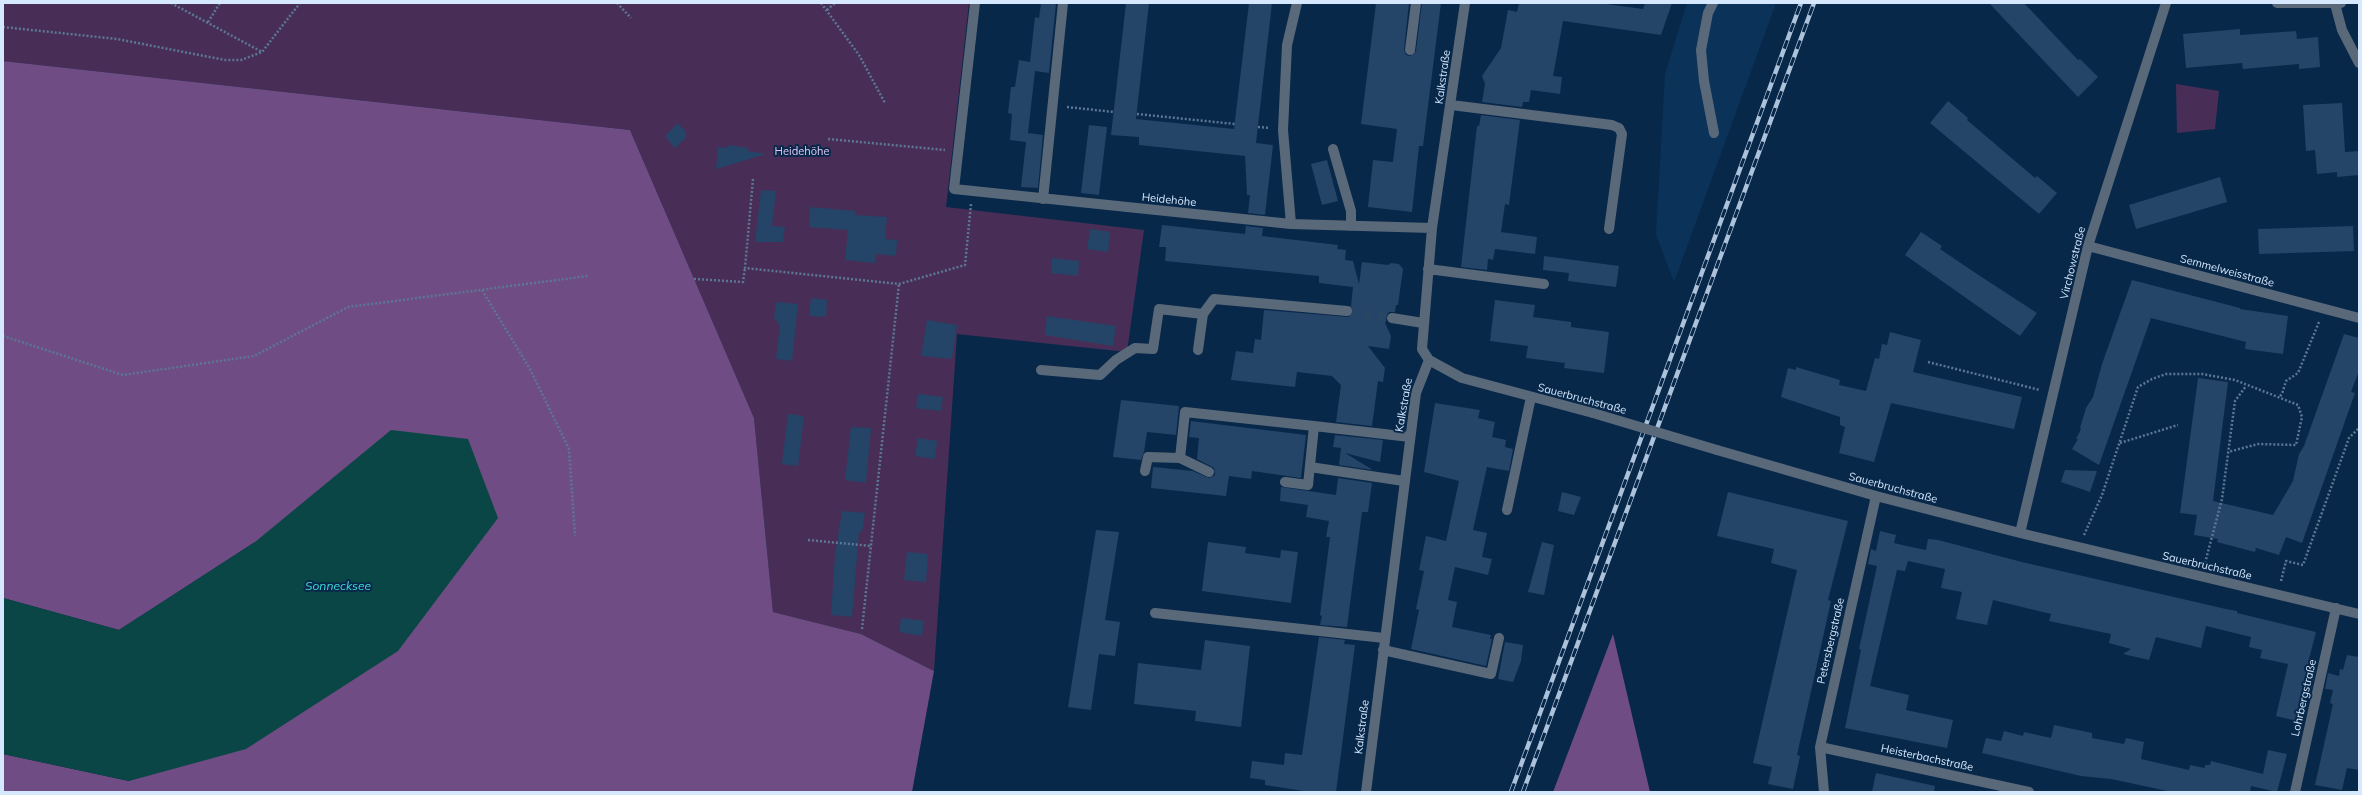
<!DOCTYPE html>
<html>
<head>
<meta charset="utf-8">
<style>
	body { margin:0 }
	#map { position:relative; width:2362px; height:795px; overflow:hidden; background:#08284a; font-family:Mulish,sans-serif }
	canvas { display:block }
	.frame { position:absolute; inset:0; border:4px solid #d6e8fe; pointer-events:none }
</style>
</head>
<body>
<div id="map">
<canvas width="2362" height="795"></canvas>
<div class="frame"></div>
</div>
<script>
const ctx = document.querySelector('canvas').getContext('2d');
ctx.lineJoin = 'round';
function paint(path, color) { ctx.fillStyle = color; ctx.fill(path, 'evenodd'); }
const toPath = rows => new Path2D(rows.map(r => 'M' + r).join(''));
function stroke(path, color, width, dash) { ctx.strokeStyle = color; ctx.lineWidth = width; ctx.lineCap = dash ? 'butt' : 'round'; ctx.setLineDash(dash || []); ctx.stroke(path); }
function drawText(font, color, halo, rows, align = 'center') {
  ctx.font = font + ' Mulish,sans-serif'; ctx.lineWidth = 4; ctx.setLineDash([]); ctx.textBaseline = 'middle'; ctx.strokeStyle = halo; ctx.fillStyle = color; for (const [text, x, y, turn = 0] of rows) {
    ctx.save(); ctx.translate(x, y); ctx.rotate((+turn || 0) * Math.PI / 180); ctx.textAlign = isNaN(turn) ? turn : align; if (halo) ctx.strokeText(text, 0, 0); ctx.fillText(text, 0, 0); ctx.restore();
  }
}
const built = toPath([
	[1687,3,1776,3,1674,282,1656,235,1665,74]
]);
const green = toPath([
	[3,3,969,3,946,207,1144,230,1127,352,957,334,934,671,861,634,773,612,754,418,630,130,3,61],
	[2176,84,2219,91,2215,129,2177,133]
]);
const forest = toPath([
	[3,61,630,130,754,418,773,612,861,634,934,671,912,792,3,792,3,754,129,781,255,542,119,630,3,598],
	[1613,634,1650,792,1553,792]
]);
const water = toPath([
	[391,430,468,439,498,518,398,651,246,749,129,781,3,754,3,598,119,630,255,542]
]);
const building = toPath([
	[1041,3,1056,3,1049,73,1035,71,1028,133,1043,135,1038,188,1021,187,1026,142,1010,140,1012,114,1008,113,1011,87,1015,87,1019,60,1030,62,1035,17,1039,18],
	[1126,3,1149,3,1136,119,1234,129,1249,3,1272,3,1256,143,1273,145,1265,215,1248,213,1250,195,1247,195,1245,156,1139,145,1139,137,1111,135],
	[1376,3,1409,3,1404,50,1406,55,1410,56,1416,51,1422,3,1441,3,1423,146,1419,146,1412,212,1368,207,1373,160,1393,162,1397,129,1361,124],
	[1519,3,1599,3,1643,9,1645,3,1672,3,1661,35,1563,21,1553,76,1562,77,1560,94,1531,90,1529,102,1523,102,1522,107,1482,102,1485,84,1482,76,1501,48,1508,10,1517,12],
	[1989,3,2024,3,2078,60,2080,59,2098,77,2078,97],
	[2240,29,2240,35,2296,31,2297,39,2318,37,2320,67,2299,69,2299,64,2243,69,2242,63,2186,68,2183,34],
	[1948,101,1968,118,1967,120,2035,178,2037,176,2057,193,2039,214,1930,123],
	[2342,103,2345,152,2359,151,2359,175,2337,177,2337,172,2317,174,2315,150,2306,151,2303,105],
	[1481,115,1520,120,1509,205,1505,204,1501,232,1537,237,1535,254,1495,249,1493,260,1488,259,1487,270,1461,267,1477,126,1479,126],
	[678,123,686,132,686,138,675,148,665,136],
	[1089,125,1107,127,1099,195,1081,193],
	[728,145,749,148,747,151,766,154,716,169,718,147,728,148],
	[1327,160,1338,201,1322,205,1311,164],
	[2220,177,2227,202,2136,229,2129,205],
	[761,190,776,191,772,226,785,227,783,242,755,242],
	[810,207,855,211,855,215,887,217,885,239,897,240,896,256,876,254,875,263,845,260,848,230,809,227],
	[1162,225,1245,234,1246,226,1263,228,1262,236,1338,245,1337,249,1346,250,1345,260,1353,261,1359,284,1362,262,1388,265,1391,263,1399,264,1403,269,1398,305,1396,305,1395,312,1389,312,1386,317,1385,323,1391,336,1389,349,1368,346,1385,368,1383,382,1378,381,1372,426,1336,422,1341,385,1332,376,1297,372,1295,387,1231,380,1236,351,1253,353,1255,339,1261,340,1264,310,1349,317,1353,312,1351,306,1353,287,1319,283,1319,276,1165,261,1166,247,1159,247],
	[2353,226,2354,251,2259,254,2258,229],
	[1090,229,1110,232,1108,252,1087,249],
	[1921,232,1942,246,1940,249,1977,274,2037,313,2020,336,1905,255],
	[1544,256,1619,266,1616,287,1568,281,1569,273,1543,270],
	[1052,258,1079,261,1078,276,1051,273],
	[2132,280,2240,308,2240,309,2288,316,2283,354,2245,349,2246,342,2151,318,2099,465,2072,449,2078,439,2076,439,2081,429,2080,428,2086,408,2093,397,2102,364],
	[811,298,827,300,826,317,809,316],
	[1495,300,1535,305,1533,317,1571,322,1571,327,1609,332,1604,373,1564,368,1565,363,1526,358,1528,346,1490,341],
	[776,302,798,304,792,361,776,359,780,324,777,323,777,320,774,319],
	[1047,316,1116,326,1113,346,1045,335],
	[927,320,957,325,952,359,921,356],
	[1890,332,1921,340,1913,372,2022,397,2014,429,1891,403,1874,462,1839,453,1845,427,1840,425,1840,417,1781,397,1788,368,1796,370,1796,367,1840,380,1839,385,1866,391,1875,358,1879,359,1882,344,1887,345],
	[2344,334,2359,338,2359,371,2351,392,2355,393,2302,543,2286,537,2279,555,2256,548,2255,552,2217,542,2218,539,2194,535,2197,515,2180,513,2198,378,2228,382,2213,501,2273,515,2293,481,2299,454,2304,446],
	[918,394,943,397,941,411,916,408],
	[1121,400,1179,406,1176,435,1147,432,1144,452,1141,460,1113,457],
	[1435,403,1480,410,1478,418,1495,422,1492,437,1506,440,1505,447,1513,449,1509,471,1487,467,1473,530,1487,533,1482,557,1492,559,1488,575,1455,567,1448,600,1457,602,1452,627,1491,635,1490,639,1492,639,1486,666,1411,649,1419,610,1416,609,1424,571,1419,570,1426,536,1446,541,1459,481,1424,472],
	[788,414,804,416,798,466,782,464],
	[1191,421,1306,435,1301,478,1252,471,1251,479,1229,476,1226,496,1151,488,1153,467,1193,471,1209,478,1215,475,1214,468,1197,459,1199,438,1189,437],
	[851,427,871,428,866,483,845,480],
	[1335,435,1383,440,1380,462,1345,453,1373,470,1339,465,1341,448,1333,447],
	[918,438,937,441,935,459,915,456],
	[2065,470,2097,471,2090,492,2061,482],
	[1338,478,1372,483,1368,512,1362,512,1347,627,1320,625,1322,616,1320,615,1330,537,1326,537,1329,521,1306,517,1308,505,1280,501,1281,487,1336,495],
	[1562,492,1581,497,1574,515,1558,511],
	[1728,492,1848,521,1828,600,1831,601,1797,755,1800,756,1793,789,1768,784,1772,767,1753,763,1797,570,1771,563,1774,549,1717,536],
	[842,511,865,513,862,532,859,532,852,617,831,615,835,555],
	[1096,530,1119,532,1105,620,1120,622,1115,656,1099,654,1091,710,1068,707],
	[1880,531,1896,535,1894,543,1911,547,1926,550,1928,539,1938,540,2022,562,2226,609,2237,611,2237,613,2316,632,2308,663,2311,663,2309,668,2316,670,2311,689,2305,689,2297,721,2276,716,2288,664,2260,658,2262,650,2249,647,2251,637,2206,626,2201,648,2156,637,2149,660,2123,654,2131,649,2109,643,2111,634,2049,621,2051,614,1993,600,1987,625,1956,619,1962,592,1941,588,1945,569,1908,561,1905,571,1897,570,1870,686,1909,695,1906,710,1953,720,1947,748,1845,728,1861,650,1859,649,1877,566,1868,564,1871,549,1876,551],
	[1208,542,1246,547,1245,553,1280,558,1281,550,1298,552,1291,603,1202,591],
	[1542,542,1554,545,1544,595,1528,592],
	[907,552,928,554,926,582,904,580],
	[901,618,924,621,922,636,899,632],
	[1319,637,1345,640,1344,644,1355,645,1336,792,1310,792,1265,785,1265,780,1250,778,1252,761,1284,765,1285,753,1302,755],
	[1205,640,1250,646,1241,727,1195,721,1196,711,1134,704,1138,663,1201,670],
	[1505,642,1523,645,1521,661,1513,682,1498,679],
	[2347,655,2359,657,2359,770,2347,768,2342,790,2315,785,2333,704,2330,703,2333,690,2325,689,2328,673,2339,676,2340,669,2343,670],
	[2054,725,2092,733,2092,738,2124,744,2126,738,2144,742,2141,759,2189,770,2190,765,2205,768,2205,765,2210,765,2211,761,2263,774,2268,750,2287,754,2277,792,2251,786,2250,792,2172,792,2111,779,2081,776,1982,753,1986,738,2001,741,2004,731,2023,736,2024,732,2051,738],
	[1876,773,1935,786,1934,792,1872,792]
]);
const minorTunnel = toPath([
	[1347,311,1392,318]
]);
const path = toPath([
	[171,3,262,52,300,3],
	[617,3,631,18],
	[821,3,859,55,885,103],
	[827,10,835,3],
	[208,22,220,3],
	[3,27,117,39,225,60,241,60,262,52],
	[1067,107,1114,112],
	[1137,114,1235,124],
	[1258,127,1270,128],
	[828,139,945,150],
	[753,179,745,268,899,284,965,265,971,204],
	[694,279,743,282,745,268],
	[482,290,530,369,569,449,575,536],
	[3,336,123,375,254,356,348,307,588,276],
	[1928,362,2040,390],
	[2280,396,2282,394,2286,381,2298,373,2319,322],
	[2120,443,2178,425],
	[2084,535,2102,495,2138,387,2152,379,2166,374,2202,374,2235,380,2298,405,2302,417,2296,445,2258,444,2228,452],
	[808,540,871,546],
	[2205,563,2222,499,2235,401,2246,386],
	[2281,581,2286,561,2303,565,2349,438,2359,428],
	[862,629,899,284]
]);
const minor = toPath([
	[975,3,954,189,1291,224,1432,228],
	[1465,3,1432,228,1422,349,1429,360,1462,378,1593,413],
	[1713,3,1708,13,1701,50,1704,81,1714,133],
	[2277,3,2341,3],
	[2335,4,2342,30,2359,63],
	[1410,50,1416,3],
	[1451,105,1612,125,1619,128,1622,134,1609,229],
	[1333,149,1351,211,1351,226],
	[1043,199,1063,3],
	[1291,224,1283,130,1287,45,1297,3],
	[2088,246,2359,318],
	[1428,269,1544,284],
	[1203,314,1214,299,1347,311],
	[1392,318,1423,323],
	[1041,370,1100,375,1116,360,1135,348,1153,349,1159,309,1203,314,1198,350],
	[1717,450,1876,496,2020,533,2359,614],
	[1180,458,1209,472],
	[1310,467,1404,481],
	[1145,471,1148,457,1180,458,1185,412,1314,426],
	[1285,482,1308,485,1314,426,1410,437],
	[1507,510,1531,397],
	[2020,533,2088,246,2166,3],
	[1155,613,1384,638],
	[1383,650,1491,674,1499,638],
	[1820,747,2029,792],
	[1366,792,1416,393,1429,360],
	[1824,792,1820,747,1876,496],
	[2295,792,2336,608]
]);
const rail = toPath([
	[1511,792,1801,3],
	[1523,792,1814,3]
]);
const minorBridge = toPath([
	[1593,413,1717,450]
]);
const streetNames = [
	["Kalkstraße",1443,77,-82],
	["Heidehöhe",1169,200,6],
	["Virchowstraße",2073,263,-76],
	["Semmelweisstraße",2227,271,15],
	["Sauerbruchstraße",1582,399,15],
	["Kalkstraße",1404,405,-80],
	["Sauerbruchstraße",1893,488,15],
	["Sauerbruchstraße",2207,566,13],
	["Petersbergstraße",1831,641,-77],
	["Lohrbergstraße",2304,698,-77],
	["Kalkstraße",1362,727,-83],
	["Heisterbachstraße",1927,758,12]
];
const parkNames = [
	["Heidehöhe",802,152]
];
const waterNames = [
	["Sonnecksee",338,586]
];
paint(built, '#0b3258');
paint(green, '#482e56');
paint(forest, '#6f4c83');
paint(water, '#0a4645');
paint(building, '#244468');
stroke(minorTunnel, '#274565', 10, [10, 5]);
stroke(path, '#5c7794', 2.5, [2, 2]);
stroke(minor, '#5a697a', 10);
stroke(rail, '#acc1da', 4.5);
stroke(rail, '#08284a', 3, [9]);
stroke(minorBridge, '#5a697a', 10);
drawText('11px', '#d6e8fe', '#08284a', streetNames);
drawText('11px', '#e4c5f6', '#08284a', parkNames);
drawText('italic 12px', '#41dbd8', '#08284a', waterNames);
</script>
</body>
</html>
